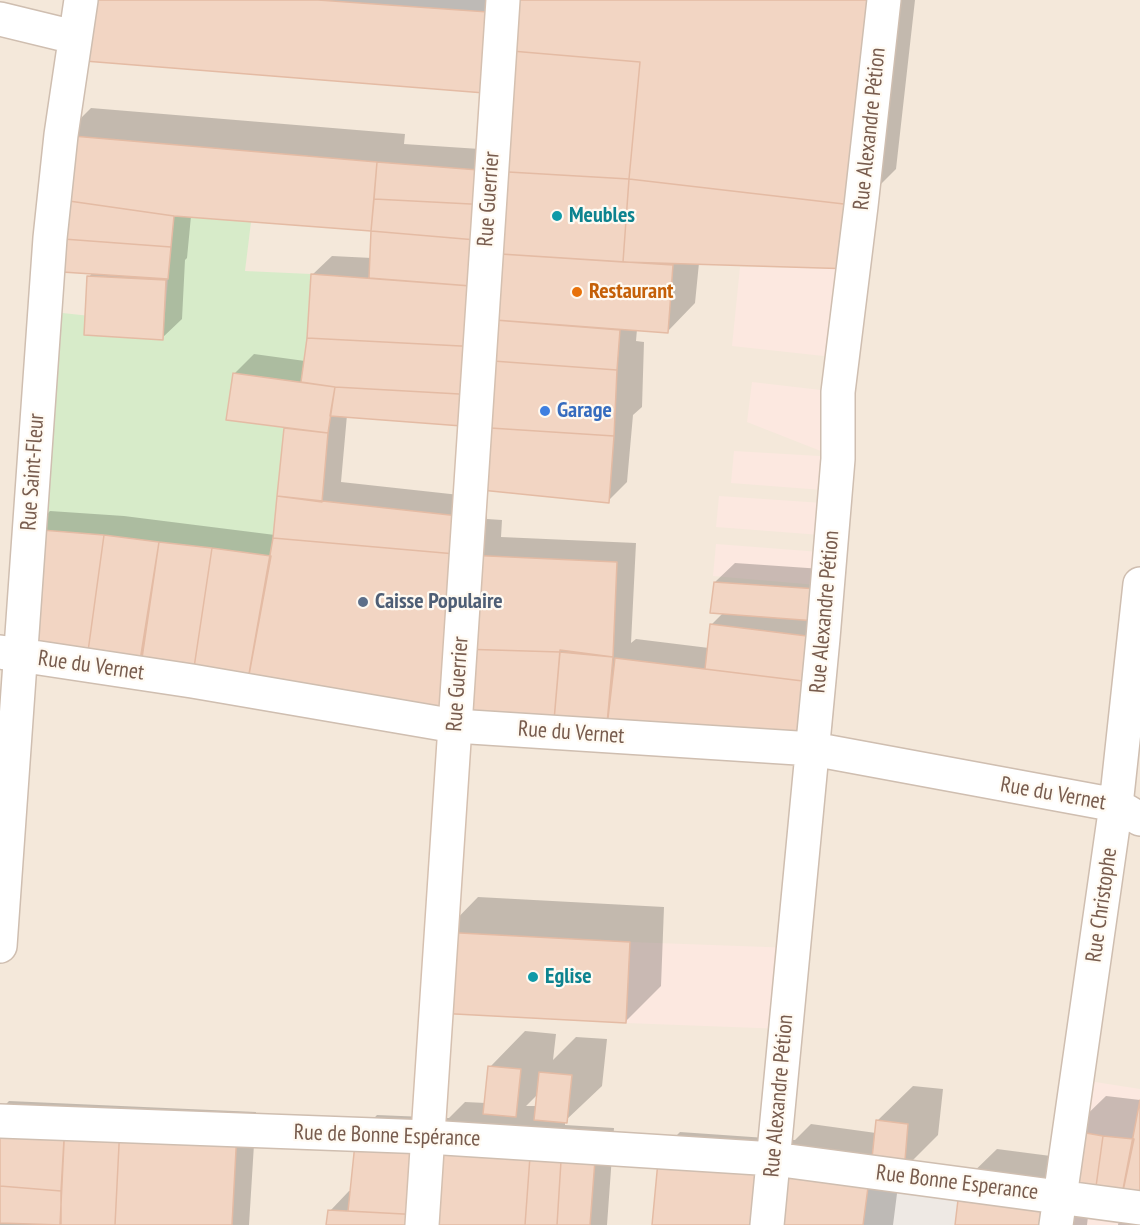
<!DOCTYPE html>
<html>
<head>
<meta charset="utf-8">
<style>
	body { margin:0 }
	canvas { display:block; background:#fcf6ec }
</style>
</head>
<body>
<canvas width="1140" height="1225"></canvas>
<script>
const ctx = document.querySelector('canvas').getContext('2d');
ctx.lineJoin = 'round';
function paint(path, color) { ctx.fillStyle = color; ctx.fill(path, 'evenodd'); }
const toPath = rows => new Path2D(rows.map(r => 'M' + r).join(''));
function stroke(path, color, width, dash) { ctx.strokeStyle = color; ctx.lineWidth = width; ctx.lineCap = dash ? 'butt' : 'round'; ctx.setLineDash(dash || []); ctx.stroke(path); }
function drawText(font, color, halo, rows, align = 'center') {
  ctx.font = font + ' "PT Sans Narrow",sans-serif'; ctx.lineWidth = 4.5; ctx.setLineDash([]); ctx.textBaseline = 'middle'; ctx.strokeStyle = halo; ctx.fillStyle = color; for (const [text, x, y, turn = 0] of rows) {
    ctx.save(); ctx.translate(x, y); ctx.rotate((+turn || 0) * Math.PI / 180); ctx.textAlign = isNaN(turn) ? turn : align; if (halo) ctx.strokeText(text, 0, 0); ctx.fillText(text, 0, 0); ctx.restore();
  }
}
const residential = toPath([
	[0,0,1140,0,1140,1225,0,1225]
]);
const commercial = toPath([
	[740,267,854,269,842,358,732,346],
	[752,382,838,392,836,491,731,483,734,451,836,457,747,422],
	[719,496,823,503,821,535,716,527],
	[716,544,820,552,817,585,713,576],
	[630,942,794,948,785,1029,626,1023],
	[1076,1079,1140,1089,1140,1225,1056,1225]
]);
const industrial = toPath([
	[318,0,503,0,502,13],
	[870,1172,960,1183,955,1225,863,1225]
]);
const green = toPath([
	[174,216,251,222,245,271,311,274,307,338,301,382,233,373,227,419,284,428,271,556,104,535,29,529,44,311,164,324]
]);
const shadow = toPath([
	[82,0,915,0,896,169,880,185,873,248,853,267,699,263,695,303,667,332,637,329,636,341,644,342,642,407,633,415,627,482,608,501,476,426,347,415,341,482,487,498,487,519,502,520,501,537,636,543,631,643,636,639,709,648,711,625,723,613,715,582,735,563,837,570,819,616,842,619,832,728,813,748,142,671,31,530,50,511,124,516,275,535,286,426,235,373,254,354,305,361,312,275,332,256,372,258,374,226,371,229,191,216,187,258,185,260,182,319,162,338,89,277,93,272,63,136,91,108,405,134,404,144,495,150,498,93],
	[478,897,664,907,661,986,626,1021,443,933],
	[525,1031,556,1034,553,1060,576,1037,607,1039,602,1086,565,1121,565,1125,614,1128,607,1225,328,1225,330,1211,349,1191,352,1191,358,1135,377,1115,449,1118,465,1102,486,1103,490,1067],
	[539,1093,537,1106,526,1106],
	[913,1086,943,1089,938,1135,903,1170,900,1170,893,1225,653,1225,660,1152,680,1132,795,1140,811,1124,876,1133,877,1121],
	[1106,1096,1140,1100,1140,1225,1118,1225,1122,1204,1090,1199,1087,1225,956,1225,961,1184,997,1149,1066,1158,1070,1131],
	[9,1101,256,1112,249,1225,0,1225,0,1110]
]);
const building = toPath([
	[81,0,318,0,502,13,497,94,72,60,81,0],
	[503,0,884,0,861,206,629,179,640,62,500,50,503,0],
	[500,50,640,62,629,179,491,171,500,50],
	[61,135,377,162,371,231,174,216,55,199,61,135],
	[377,162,491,171,490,205,374,199,377,162],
	[491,171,629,179,623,262,485,253,491,171],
	[629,179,861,206,854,269,623,262,629,179],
	[55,199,174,216,171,247,50,238,55,199],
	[374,199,490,205,488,241,371,231,374,199],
	[371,231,488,241,484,287,369,278,371,231],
	[50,238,171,247,168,279,47,271,50,238],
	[485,253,673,265,668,333,482,319,485,253],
	[311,274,484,287,480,347,307,338,311,274],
	[87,276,166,280,163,340,84,335,87,276],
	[482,319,620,330,617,370,479,360,482,319],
	[307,338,480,347,477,395,335,387,301,382,307,338],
	[479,360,617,370,614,436,475,427,479,360],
	[233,373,335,387,328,433,226,420,233,373],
	[335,387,477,395,475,427,330,416,335,387],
	[475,427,614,436,609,503,471,489,475,427],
	[284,428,328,433,322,502,277,496,284,428],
	[277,496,468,517,467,555,273,538,277,496],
	[29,529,104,535,86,666,21,656,29,529],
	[104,535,159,542,138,673,86,666,104,535],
	[273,538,467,555,455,726,246,691,273,538],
	[159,542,212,548,192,681,140,672,159,542],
	[212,548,271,556,246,691,192,681,212,548],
	[467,555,617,562,613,657,560,652,460,649,467,555],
	[714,582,818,589,816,621,710,613,714,582],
	[710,624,823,638,819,683,705,669,710,624],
	[460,649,560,652,553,732,455,726,460,649],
	[560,650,613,657,606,735,553,732,560,650],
	[615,658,819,683,813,749,606,735,615,658],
	[441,932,630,942,626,1023,436,1013,441,932],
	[488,1066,521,1069,516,1117,483,1114,488,1066],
	[539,1072,572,1075,567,1123,534,1120,539,1072],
	[1140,1100,1140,1208,1120,1205,1140,1100],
	[876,1120,908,1124,904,1172,871,1168,876,1120],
	[0,1121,65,1122,61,1191,0,1186,0,1121],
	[65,1122,120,1125,115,1225,60,1225,65,1122],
	[120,1125,237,1131,232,1225,115,1225,120,1125],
	[1069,1130,1103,1136,1094,1201,1059,1196,1069,1130],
	[356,1134,428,1137,422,1215,348,1211,356,1134],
	[1103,1136,1134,1139,1120,1205,1094,1201,1103,1136],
	[428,1137,531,1143,525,1225,422,1225,428,1137],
	[531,1143,562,1145,557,1225,525,1225,531,1143],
	[562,1145,596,1147,590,1225,557,1225,562,1145],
	[659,1151,774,1159,767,1225,652,1225,659,1151],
	[774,1159,870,1172,863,1225,767,1225,774,1159],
	[960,1183,1059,1196,1056,1225,955,1225,960,1183],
	[0,1186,61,1191,61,1225,0,1223,0,1186],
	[328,1210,422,1215,422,1225,326,1225,328,1210]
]);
const street = toPath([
	[0,19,74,37],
	[0,652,192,681,455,726,813,749,1116,805,1140,819],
	[0,946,50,238,61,135,81,0],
	[0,1121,428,1137,774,1159,1140,1208],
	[767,1225,823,638,838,459,838,392,861,206,884,0],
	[1056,1225,1116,805,1140,584]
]);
const secondary = toPath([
	[422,1225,503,0]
]);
const markers = [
	[557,216,6,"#0f9aa8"],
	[577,292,6,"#e8710a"],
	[545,411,6,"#3f7fe0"],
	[363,602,6,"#5c6f8a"],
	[533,977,6,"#0f9aa8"]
];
const streetNames = [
	["Rue Alexandre Pétion",870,129,-84],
	["Rue Guerrier",489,199,-86],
	["Rue Saint-Fleur",33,472,-86],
	["Rue Alexandre Pétion",825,612,-85],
	["Rue du Vernet",91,666,8],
	["Rue Guerrier",458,684,-86],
	["Rue du Vernet",571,733,4],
	["Rue du Vernet",1053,794,10],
	["Rue Christophe",1102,905,-82],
	["Rue Alexandre Pétion",779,1096,-85],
	["Rue de Bonne Espérance",387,1136,2],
	["Rue Bonne Esperance",957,1183,7]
];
const cultureNames = [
	["Meubles",569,216],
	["Eglise",545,977]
];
const foodNames = [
	["Restaurant",589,292]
];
const shopNames = [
	["Garage",557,411]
];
const serviceNames = [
	["Caisse Populaire",375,602]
];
paint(residential, '#f4e8da');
paint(commercial, '#fce8e0');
paint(industrial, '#eee9e4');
paint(green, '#d7ebc9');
paint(shadow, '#0003');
paint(building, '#f2d5c3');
stroke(building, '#e4bba4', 1.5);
stroke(street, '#cfbeb0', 36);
stroke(secondary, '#d5c0b0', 36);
stroke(street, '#fff', 33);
stroke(secondary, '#fff', 33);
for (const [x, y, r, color] of markers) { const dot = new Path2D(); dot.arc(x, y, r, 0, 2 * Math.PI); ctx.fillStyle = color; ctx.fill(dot); stroke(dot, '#fffaf2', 2); }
drawText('22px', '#785c4e', '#fffaf2', streetNames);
drawText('bold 22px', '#0d838f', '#fffaf2', cultureNames, 'left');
drawText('bold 22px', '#c56008', '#fffaf2', foodNames, 'left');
drawText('bold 22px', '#366cbe', '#fffaf2', shopNames, 'left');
drawText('bold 22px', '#4e5e75', '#fffaf2', serviceNames, 'left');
</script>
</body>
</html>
